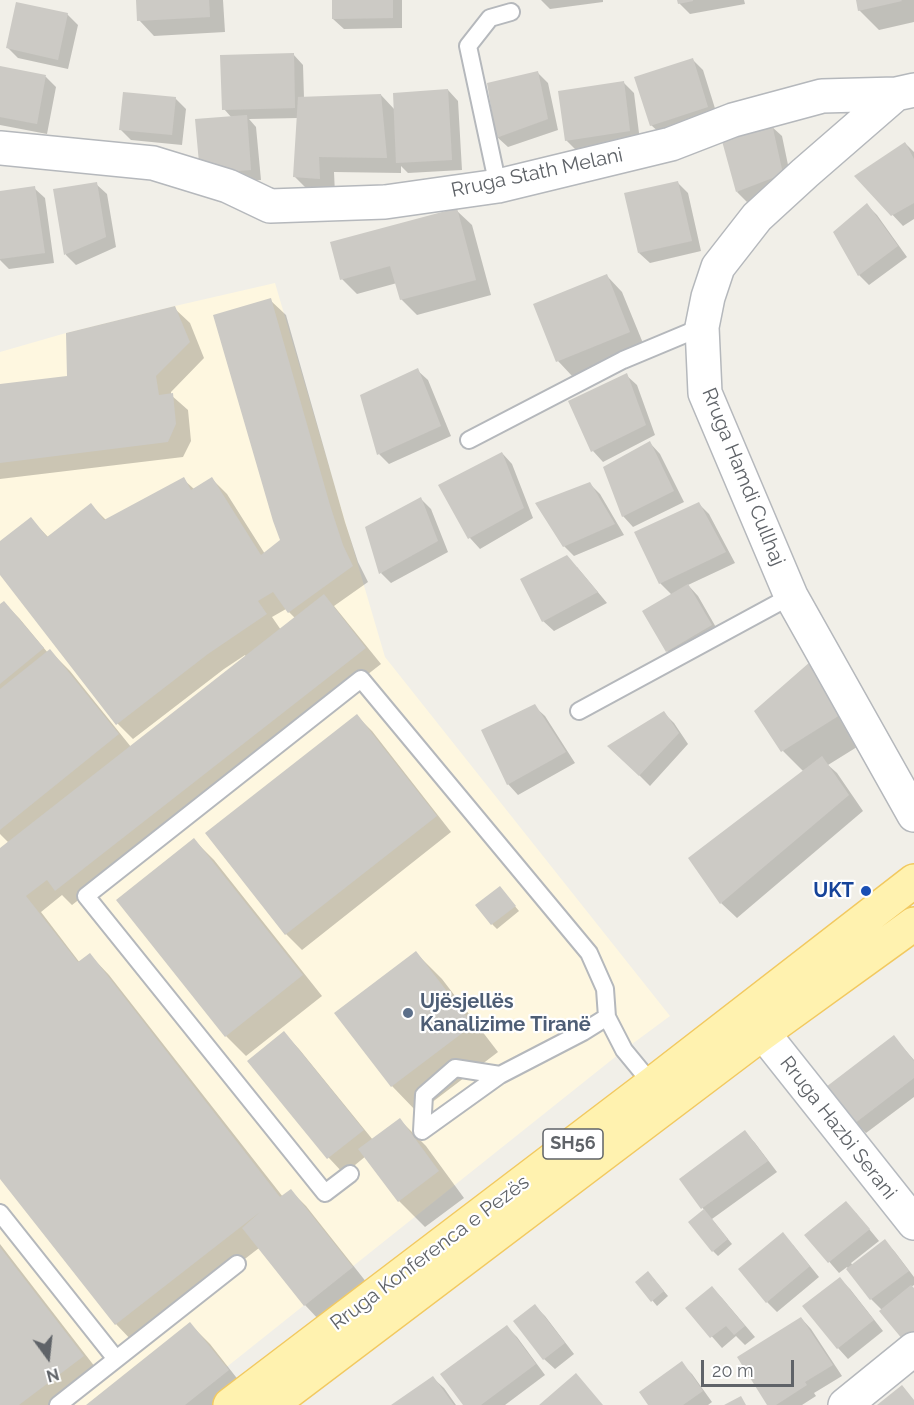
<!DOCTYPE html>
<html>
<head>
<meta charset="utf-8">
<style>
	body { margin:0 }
	#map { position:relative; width:914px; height:1405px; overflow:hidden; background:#f1efe8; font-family:Raleway,sans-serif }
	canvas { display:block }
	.north { position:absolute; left:18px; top:1327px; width:60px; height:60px; -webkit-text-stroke:4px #fff; paint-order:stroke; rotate:165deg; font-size:16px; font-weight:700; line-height:24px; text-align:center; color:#5f6368 }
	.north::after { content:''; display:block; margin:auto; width:21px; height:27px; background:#5f6368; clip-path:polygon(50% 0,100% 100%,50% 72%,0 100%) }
	.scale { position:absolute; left:701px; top:1360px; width:93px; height:27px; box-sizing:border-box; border:3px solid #5f6368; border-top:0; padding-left:8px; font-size:18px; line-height:21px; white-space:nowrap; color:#5f6368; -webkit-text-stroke:4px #fff; paint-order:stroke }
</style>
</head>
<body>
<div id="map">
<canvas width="914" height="1405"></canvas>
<div class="north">N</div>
<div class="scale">20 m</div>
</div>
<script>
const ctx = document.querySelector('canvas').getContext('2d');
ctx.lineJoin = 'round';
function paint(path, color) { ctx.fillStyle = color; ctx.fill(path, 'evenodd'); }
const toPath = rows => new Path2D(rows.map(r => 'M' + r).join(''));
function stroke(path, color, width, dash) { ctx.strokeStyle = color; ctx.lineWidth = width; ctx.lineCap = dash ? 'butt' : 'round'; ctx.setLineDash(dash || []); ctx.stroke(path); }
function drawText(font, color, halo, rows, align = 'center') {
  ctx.font = font + ' Raleway,sans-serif'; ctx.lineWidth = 4.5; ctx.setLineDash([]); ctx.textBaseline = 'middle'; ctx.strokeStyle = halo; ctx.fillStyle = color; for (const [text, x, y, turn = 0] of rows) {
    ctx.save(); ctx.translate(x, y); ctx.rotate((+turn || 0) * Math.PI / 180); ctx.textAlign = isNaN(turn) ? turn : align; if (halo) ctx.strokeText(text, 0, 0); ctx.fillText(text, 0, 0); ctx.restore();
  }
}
const commercial = toPath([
	[275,283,385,657,670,1016,624,1050,179,1405,0,1405,0,352,66,333,175,306]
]);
const shadow = toPath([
	[138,0,223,0,225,32,154,36,139,20],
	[333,0,402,0,402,28,344,29,333,19],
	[541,0,603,0,603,2,550,9],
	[679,0,744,0,745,4,690,14,679,3],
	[858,0,914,0,914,22,879,30,859,10],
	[67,14,78,25,68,69,18,58,8,48],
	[293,54,303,65,304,98,381,95,395,110,448,90,458,101,462,170,408,173,401,166,401,173,334,172,335,194,310,192,295,177,299,118,249,119,256,127,261,180,212,184,232,118,224,109],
	[693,60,703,70,718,118,662,135,651,125],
	[0,68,46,77,56,87,47,134,0,125],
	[538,73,548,83,558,130,508,147,497,137],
	[624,83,634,93,640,141,576,150,566,140],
	[175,98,186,109,182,145,131,140,121,130],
	[771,126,782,136,792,184,747,202,737,192],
	[905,143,914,152,914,219,903,226,856,176],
	[678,183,688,193,701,251,650,263,639,253],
	[96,184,107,194,116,247,76,265,66,255,55,191],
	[34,188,45,198,54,263,9,269,0,260,0,193],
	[867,205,877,215,907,257,869,285,859,275],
	[456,210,472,225,491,295,417,315,401,299,397,283,357,294,342,279],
	[607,276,622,292,645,348,573,377,558,361,535,305],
	[270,300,286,315,345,522,358,562,368,582,334,606,381,664,72,905,62,895,41,912,80,963,90,955,109,975,283,1197,291,1191,306,1206,367,1283,320,1321,305,1305,259,1248,135,1344,116,1324,0,1176,0,849,9,843,0,834,0,606,4,603,19,618,48,653,50,651,70,671,131,747,246,657,245,655,224,669,133,739,118,724,0,573,0,543,31,519,49,538,91,505,106,520,183,479,194,489,212,479,227,494,265,554,282,541],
	[286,609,295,618,281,630,272,617],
	[174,308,190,323,204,358,171,392,171,395,188,410,191,441,183,457,0,479,0,385,69,377],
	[417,370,428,380,451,436,389,464,379,454],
	[626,375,637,385,655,435,603,462,593,451,570,401],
	[650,443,660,454,684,502,633,527,623,516],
	[502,453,512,464,533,518,480,549,470,538,440,485],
	[590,484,600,494,624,535,574,556,564,546],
	[421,499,431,509,448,552,391,583,381,573],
	[699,504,709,514,735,563,688,585,698,596,721,636,677,661,667,651,672,595,660,583],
	[577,567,607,603,554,631,543,621],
	[810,664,865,742,828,765,837,773,863,811,737,918,721,903,803,771,783,751],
	[534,706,545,716,575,763,518,795,508,784],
	[664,713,674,723,688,744,650,786,610,746],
	[357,716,372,731,451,832,302,950,286,934,207,834],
	[194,840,214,860,322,996,246,1056,226,1036,118,901],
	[504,893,519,911,497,929,492,924],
	[416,953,442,979,498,1052,418,1113,392,1086,336,1013],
	[284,1033,299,1049,373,1140,400,1120,426,1146,464,1198,425,1227,399,1201,366,1156,344,1174,329,1158,249,1061],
	[894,1037,914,1060,914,1097,866,1133,855,1123],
	[745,1132,755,1143,777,1172,712,1219,732,1244,718,1256,713,1251,705,1211,681,1180],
	[856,1213,879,1241,851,1263,853,1266,885,1241,895,1252,914,1277,914,1285,911,1287,914,1290,914,1349,882,1310,871,1299,847,1267,839,1273,806,1235],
	[0,1244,102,1376,65,1405,0,1405],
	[793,1245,819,1277,777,1312,767,1302],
	[653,1278,668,1296,657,1306,637,1282],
	[840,1279,850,1289,883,1331,848,1359,838,1348],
	[712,1288,722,1298,755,1337,745,1345,736,1336,722,1348,687,1308],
	[535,1306,545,1316,574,1354,555,1369,544,1359],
	[801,1318,811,1329,842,1376,814,1393,816,1396,802,1405,769,1405],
	[190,1324,210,1344,247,1391,229,1405,89,1405],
	[506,1326,517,1337,545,1375,505,1405,465,1405],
	[681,1363,692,1374,712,1402,708,1405,650,1405],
	[433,1378,444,1388,456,1405,394,1405]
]);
const building = toPath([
	[136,0,209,0,210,17,137,21],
	[332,0,393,0,393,18,332,19],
	[677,0,693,0,693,1,678,4],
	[856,0,901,0,902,1,858,11],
	[16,2,68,13,58,60,6,48],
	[294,53,295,108,222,110,220,55],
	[693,58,708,107,650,126,634,77],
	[0,66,46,75,37,124,0,117],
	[538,71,548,119,496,138,487,83],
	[624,81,630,131,565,141,558,91],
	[448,89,452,160,396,163,393,93],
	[123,92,176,97,172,135,119,130],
	[381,94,387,158,319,157,320,179,293,177,298,97],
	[247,115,251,170,200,174,195,119],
	[772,124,783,174,736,192,722,141],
	[905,142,914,159,914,203,891,216,854,176],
	[678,181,692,241,638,253,624,193],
	[97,182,106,237,64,255,53,189],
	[35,186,45,253,0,259,0,191],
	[867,203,898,246,858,276,833,232],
	[457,208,476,280,400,300,390,266,340,280,330,242],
	[607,274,630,332,556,362,533,304],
	[271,298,330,505,343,545,353,566,288,613,273,592,258,601,267,614,208,654,116,725,0,575,0,541,31,517,47,537,91,503,104,520,184,477,191,490,212,477,261,555,280,540,273,521,213,315],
	[175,306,190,342,156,376,159,395,173,393,176,424,168,442,0,463,0,384,67,376,66,333],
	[418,368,441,426,377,455,360,395],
	[627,373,646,425,591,452,568,401],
	[650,441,674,491,622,517,603,467],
	[502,452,524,508,468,539,438,485],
	[590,482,615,524,563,547,535,503],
	[421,497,438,541,379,574,365,527],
	[699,502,726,552,659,584,634,532],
	[567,555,598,592,542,622,520,579],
	[688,584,712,625,666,652,642,611],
	[324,594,366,648,55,891,47,880,26,896,78,962,90,953,280,1197,291,1189,353,1267,304,1306,242,1228,260,1212,115,1325,0,1179,0,848],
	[4,601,44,648,0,684,0,604],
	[50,649,119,734,0,830,0,689],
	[810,662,840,715,781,752,754,711],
	[535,704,566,752,507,785,481,730],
	[664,711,679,733,639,776,607,746],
	[357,714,437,816,285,935,205,833],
	[822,756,849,795,720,904,688,858],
	[194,838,303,975,225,1037,116,900],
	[500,886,516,906,491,925,475,905],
	[416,951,473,1025,391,1087,334,1013],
	[284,1031,364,1130,327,1159,247,1061],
	[894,1035,914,1061,914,1078,854,1124,826,1087],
	[400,1118,439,1171,398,1202,358,1149],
	[745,1130,768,1161,701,1209,679,1179],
	[846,1201,870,1229,828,1263,804,1235],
	[704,1209,728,1239,712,1252,688,1222],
	[783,1232,810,1266,766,1303,738,1269],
	[885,1239,909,1271,870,1300,846,1269],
	[0,1247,84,1356,19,1405,0,1405],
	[648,1271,664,1291,651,1302,635,1282],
	[840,1277,874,1320,837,1349,802,1306],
	[911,1285,914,1288,914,1331,903,1340,879,1311],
	[712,1286,745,1326,734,1335,726,1326,710,1338,685,1308],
	[535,1304,565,1343,543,1360,513,1321],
	[801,1317,833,1365,805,1382,807,1385,776,1405,767,1405,737,1357],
	[190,1322,229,1370,185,1405,86,1405],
	[507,1325,536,1364,481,1405,463,1405,440,1374],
	[682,1361,703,1391,683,1405,648,1405,639,1392],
	[576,1373,603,1405,539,1405],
	[433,1376,454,1405,391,1405],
	[902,1385,914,1400,914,1405,877,1405],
	[741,1396,746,1405,724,1405]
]);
const lane = toPath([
	[498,186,468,46,490,18,511,12],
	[469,440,623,360,702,327],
	[579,711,791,596],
	[500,1075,455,1068,424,1095,422,1131,500,1075,583,1032,607,1017],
	[350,1174,325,1193,86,896,361,679,589,953,605,989,607,1017,624,1050,652,1084],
	[0,1213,116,1359],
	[58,1405,237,1264]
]);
const street = toPath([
	[896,94,805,173,757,217,718,267,708,297,702,327,705,393,791,596,914,815],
	[0,148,153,163,228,186,270,206,385,202,498,186,671,144,733,120,822,96,896,94,914,90],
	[845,1405,914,1349]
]);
const secondary = toPath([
	[763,1033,914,1223]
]);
const primary = toPath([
	[230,1405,652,1084,914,881],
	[271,1405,763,1033,914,924]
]);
const markers = [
	[866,891,6,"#1a4fb4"],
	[408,1013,6,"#5c6f8a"]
];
const shields = [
	[573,1144,60]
];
const shieldNames = [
	["SH56",573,1144]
];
const streetNames = [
	["Rruga Stath Melani",537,173,-12],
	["Rruga Hamdi Cullhaj",743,477,68],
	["Rruga Hazbi Serani",838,1128,52],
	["Rruga Konferenca e Pezës",430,1253,-37]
];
const transitNames = [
	["UKT",854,891]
];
const serviceNames = [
	["Ujësjellës",420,1002],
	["Kanalizime Tiranë",420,1025]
];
paint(commercial, '#fef7e0');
paint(shadow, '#0003');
paint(building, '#cccac5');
stroke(lane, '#b5b8bc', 20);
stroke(street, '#b5b8bc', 36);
stroke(secondary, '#b6babf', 36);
stroke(primary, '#f2c960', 36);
stroke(lane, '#fff', 16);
stroke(street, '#fff', 33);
stroke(secondary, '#fff', 33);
stroke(primary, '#fff2af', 33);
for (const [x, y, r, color] of markers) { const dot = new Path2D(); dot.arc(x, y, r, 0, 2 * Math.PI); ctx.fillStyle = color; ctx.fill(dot); stroke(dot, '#fff', 2); }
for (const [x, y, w] of shields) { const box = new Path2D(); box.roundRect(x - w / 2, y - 15, w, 30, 4.5); ctx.fillStyle = '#fff'; ctx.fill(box); stroke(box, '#5f6368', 1.5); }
drawText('bold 18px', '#5f6368', null, shieldNames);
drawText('20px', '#5f6368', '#fff', streetNames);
drawText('bold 20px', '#164399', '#fff', transitNames, 'right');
drawText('bold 20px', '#4e5e75', '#fff', serviceNames, 'left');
</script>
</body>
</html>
